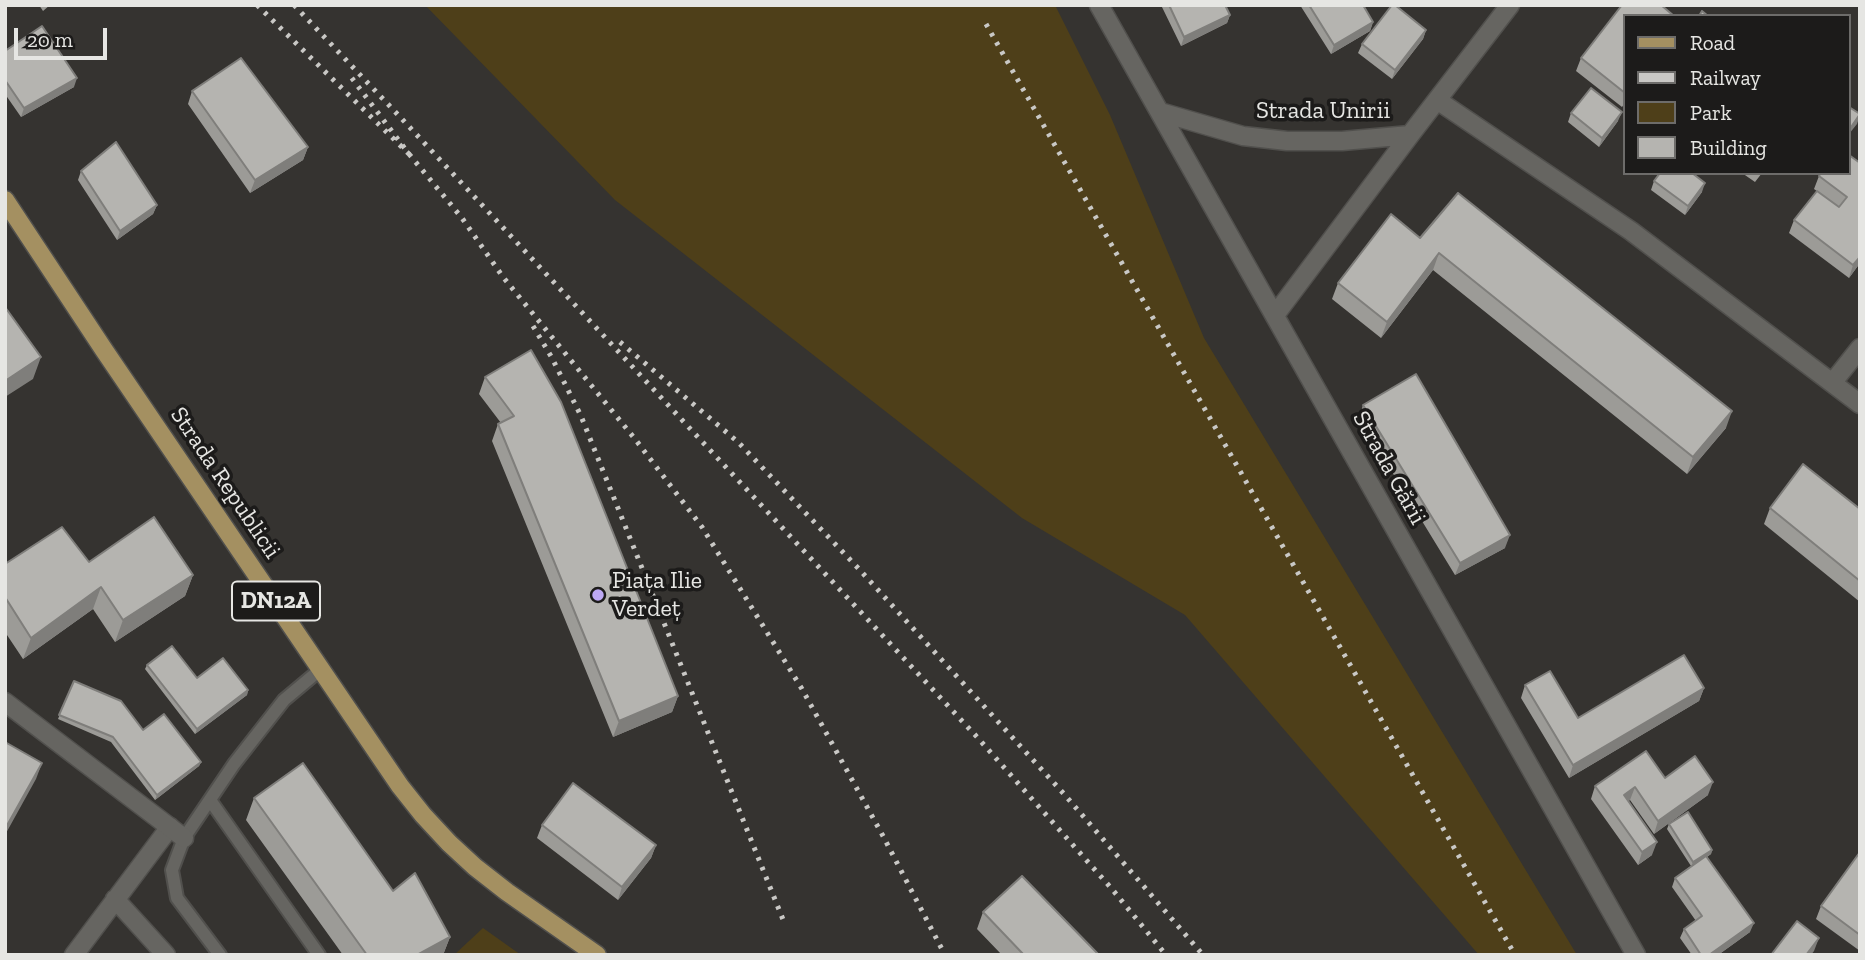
<!DOCTYPE html>
<html>
<head>
<meta charset="utf-8">
<style>
	body { margin:0 }
	#map { position:relative; width:1865px; height:960px; overflow:hidden; background:#353330; font-family:"Zilla Slab",serif }
	canvas { display:block }
	.frame { position:absolute; inset:0; border:7px solid #e6e6e3; pointer-events:none }
	.legend { position:absolute; left:1623px; top:14px; width:228px; height:161px; box-sizing:border-box; background:#1c1b1a; border:2px solid #6d6c6a; margin:0; padding:9px 12px; list-style:none; font-size:21px; color:#e6e6e3 }
	.legend li { display:flex; align-items:center; gap:14px; height:35px }
	.legend b { width:35px; border:2px solid #6d6c6a }
	.scale { position:absolute; left:14px; top:28px; width:93px; height:32px; box-sizing:border-box; border:4px solid #e6e6e3; border-top:0; padding-left:9px; font-size:21px; line-height:24px; white-space:nowrap; color:#e6e6e3; -webkit-text-stroke:5px #1c1b1a; paint-order:stroke }
</style>
</head>
<body>
<div id="map">
<canvas width="1865" height="960"></canvas>
<div class="frame"></div>
<ul class="legend">
<li><b style="height:9px;background:#a49061"></b>Road</li>
<li><b style="height:9px;background:#c9c8c5"></b>Railway</li>
<li><b style="height:19px;background:#4e3f19"></b>Park</li>
<li><b style="height:19px;background:#b5b4b0"></b>Building</li>
</ul>
<div class="scale">20 m</div>
</div>
<script>
const ctx = document.querySelector('canvas').getContext('2d');
ctx.lineJoin = 'round';
function paint(path, color) { ctx.fillStyle = color; ctx.fill(path, 'evenodd'); }
const toPath = rows => new Path2D(rows.map(r => 'M' + r).join(''));
function stroke(path, color, width, dash) { ctx.strokeStyle = color; ctx.lineWidth = width; ctx.lineCap = dash ? 'butt' : 'round'; ctx.setLineDash(dash || []); ctx.stroke(path); }
function drawText(font, color, halo, rows, align = 'center') {
  ctx.font = font + ' "Zilla Slab",serif'; ctx.lineWidth = 7; ctx.setLineDash([]); ctx.textBaseline = 'middle'; ctx.strokeStyle = halo; ctx.fillStyle = color; for (const [text, x, y, turn = 0] of rows) {
    ctx.save(); ctx.translate(x, y); ctx.rotate((+turn || 0) * Math.PI / 180); ctx.textAlign = isNaN(turn) ? turn : align; if (halo) ctx.strokeText(text, 0, 0); ctx.fillText(text, 0, 0); ctx.restore();
  }
}
const green = toPath([
	[425,5,1055,5,1110,115,1204,338,1577,955,1479,955,1185,615,1022,518,615,200],
	[483,928,521,955,454,955]
]);
const service = toPath([
	[210,800,319,955],
	[220,955,177,898,172,870,184,838,234,764,284,700,321,669]
]);
const pedestrian = toPath([
	[115,899,166,955],
	[74,955,170,827]
]);
const minor = toPath([
	[1099,5,1636,955],
	[1437,100,1631,231,1860,404],
	[1160,112,1243,136,1287,141,1342,141,1410,135],
	[1275,315,1410,135,1510,5],
	[1833,382,1860,348],
	[5,702,184,838]
]);
const primary = toPath([
	[5,200,104,350,400,786,423,815,449,843,475,867,507,892,597,955]
]);
const rail = toPath([
	[257,5,409,154,348,73],
	[294,5,402,119,977,737,1112,889,1166,955],
	[986,24,1515,955],
	[409,154,462,218,503,277,635,439,702,527,802,689,883,836,945,955],
	[533,326,552,358,581,416,784,922],
	[620,342,738,442,858,568,1064,794,1203,955]
]);
const wall = toPath([
	[39,5,50,5,43,11],
	[1161,5,1225,5,1230,15,1227,23,1181,46],
	[1300,5,1363,5,1373,22,1370,31,1331,54],
	[1625,16,1625,103,1622,107,1576,71,1581,58],
	[1426,30,1423,39,1392,79,1358,53,1362,44],
	[5,51,74,87,21,117,5,94],
	[192,91,308,147,303,160,250,193,188,104],
	[1571,113,1618,121,1599,147,1568,122],
	[1860,163,1860,263,1849,278,1789,233,1794,220,1839,207,1814,189,1819,176],
	[81,171,157,205,153,214,117,240,78,180],
	[1742,173,1762,173,1755,182],
	[1654,181,1702,192,1685,215,1651,190],
	[1420,238,1726,428,1687,474,1433,270,1381,338,1332,299,1338,283],
	[531,350,678,696,672,712,613,737,492,441,498,424,501,423,479,394,485,377],
	[1363,405,1505,548,1455,575,1359,418],
	[1770,508,1860,509,1860,602,1764,524],
	[89,562,193,575,185,596,115,642,93,609,23,659,5,632,5,564],
	[147,665,248,690,247,695,195,734,145,669],
	[74,681,143,730,201,762,199,766,155,800,111,742,58,719],
	[1525,685,1578,718,1704,688,1699,701,1569,778,1521,698],
	[1665,778,1708,795,1654,834,1630,800,1628,801,1652,855,1638,865,1591,799,1595,786],
	[254,798,393,891,450,937,443,955,343,955,246,820],
	[1669,824,1712,850,1711,854,1707,857,1750,932,1718,955,1692,955,1680,938,1684,929,1696,921,1672,887,1675,878,1691,866,1667,829],
	[542,825,656,845,651,858,618,900,537,838],
	[1860,852,1860,951,1816,919,1821,906],
	[983,912,1099,955,1002,955,977,929]
]);
const shadedWall = toPath([
	[1230,15,1227,23,1181,46,1184,37],
	[1373,22,1370,31,1331,54,1334,45],
	[1426,30,1423,39,1392,79,1395,70],
	[77,78,74,87,21,117,24,108],
	[1622,112,1618,121,1599,147,1602,138],
	[1860,115,1857,124,1849,134,1849,130],
	[308,147,303,160,250,193,255,180],
	[1705,183,1702,192,1685,215,1688,206],
	[157,205,153,214,117,240,120,231],
	[1439,253,1433,270,1381,338,1387,322],
	[1860,257,1860,263,1849,278,1853,265],
	[41,357,33,379,5,397,5,381],
	[1732,411,1726,428,1687,474,1693,457],
	[1510,535,1505,548,1455,575,1460,563],
	[193,575,185,596,115,642,123,620],
	[101,587,93,609,23,659,31,638],
	[1704,688,1699,701,1569,778,1573,765],
	[248,690,247,695,195,734,197,729],
	[678,696,672,712,613,737,619,721],
	[201,762,199,766,155,800,157,795],
	[42,763,36,779,5,835,5,829],
	[1713,782,1708,795,1654,834,1658,821],
	[1635,787,1630,800,1619,808,1624,795],
	[1657,842,1652,855,1638,865,1642,852],
	[656,845,651,858,618,900,622,887],
	[1712,850,1711,854,1691,867,1693,862],
	[1754,923,1750,932,1718,955,1709,955],
	[450,937,443,955,417,955],
	[1819,938,1814,951,1811,955,1806,955]
]);
const building = toPath([
	[1169,5,1225,5,1230,15,1184,37,1169,5],
	[1309,5,1363,5,1373,22,1334,45,1309,5],
	[1392,5,1395,5,1426,30,1395,70,1362,44,1392,5],
	[1622,5,1661,5,1674,16,1625,16,1625,93,1581,58,1622,5],
	[1702,11,1708,16,1699,16,1702,11],
	[42,26,77,78,24,108,5,80,5,51,42,26],
	[241,58,308,147,255,180,192,91,241,58],
	[1591,88,1622,112,1602,138,1571,113,1591,88],
	[1849,107,1860,114,1849,130,1849,107],
	[116,142,157,205,120,231,81,171,116,142],
	[1849,155,1860,163,1860,257,1853,265,1794,220,1817,191,1839,207,1847,197,1819,176,1821,173,1849,173,1849,155],
	[1660,173,1692,173,1705,183,1688,206,1654,181,1660,173],
	[1458,193,1732,411,1693,457,1439,253,1387,322,1338,283,1391,214,1420,238,1458,193],
	[5,307,41,357,5,381,5,307],
	[531,350,561,402,678,696,619,721,498,424,514,416,485,377,531,350],
	[1416,374,1510,535,1460,563,1363,405,1416,374],
	[1803,464,1860,509,1860,581,1770,508,1803,464],
	[154,517,193,575,123,620,101,587,31,638,5,597,5,564,62,527,89,562,154,517],
	[172,646,197,678,223,658,248,690,197,729,147,665,172,646],
	[1684,655,1704,688,1573,765,1525,685,1550,671,1578,718,1684,655],
	[74,681,121,701,143,730,164,714,201,762,157,795,113,737,59,715,74,681],
	[5,742,42,763,5,829,5,742],
	[1646,751,1665,778,1695,756,1713,782,1658,821,1635,787,1624,795,1657,842,1642,852,1595,786,1646,751],
	[303,763,393,891,415,873,450,937,417,955,367,955,254,798,303,763],
	[573,783,656,845,622,887,542,825,573,783],
	[1688,812,1712,850,1693,862,1669,824,1688,812],
	[1860,852,1860,935,1821,906,1860,852],
	[1706,856,1754,923,1709,955,1701,955,1684,929,1702,916,1675,878,1706,856],
	[1022,876,1099,955,1024,955,983,912,1022,876],
	[1797,921,1819,938,1806,955,1771,955,1797,921]
]);
const markers = [
	[598,595,7,"#bea9f4"]
];
const shields = [
	[276,601,88]
];
const shieldNames = [
	["DN12A",276,601]
];
const streetNames = [
	["Strada Unirii",1323,111],
	["Strada Gării",1389,468,61],
	["Strada Republicii",225,483,56]
];
const poiNames = [
	["Piața Ilie",612,581],
	["Verdeț",612,609]
];
paint(green, '#4e3f19');
stroke(service, '#51504d', 16);
stroke(pedestrian, '#51504d', 21);
stroke(minor, '#51504d', 21);
stroke(primary, '#51504d', 21);
stroke(service, '#666561', 12);
stroke(pedestrian, '#666561', 18);
stroke(minor, '#666561', 18);
stroke(primary, '#a49061', 18);
stroke(rail, '#c9c8c5', 5, [3.5, 7]);
paint(wall, '#9c9b97');
paint(shadedWall, '#7f7e7b');
paint(building, '#b5b4b0');
stroke(building, '#7f7e7b', 2);
for (const [x, y, r, color] of markers) { const dot = new Path2D(); dot.arc(x, y, r, 0, 2 * Math.PI); ctx.fillStyle = color; ctx.fill(dot); stroke(dot, '#1c1b1a', 2.5); }
for (const [x, y, w] of shields) { const box = new Path2D(); box.roundRect(x - w / 2, y - 19.5, w, 39, 5); ctx.fillStyle = '#1c1b1a'; ctx.fill(box); stroke(box, '#e6e6e3', 2); }
drawText('bold 23px', '#e6e6e3', null, shieldNames);
drawText('24px', '#e6e6e3', '#1c1b1a', streetNames);
drawText('24px', '#e6e6e3', '#1c1b1a', poiNames, 'left');
</script>
</body>
</html>
